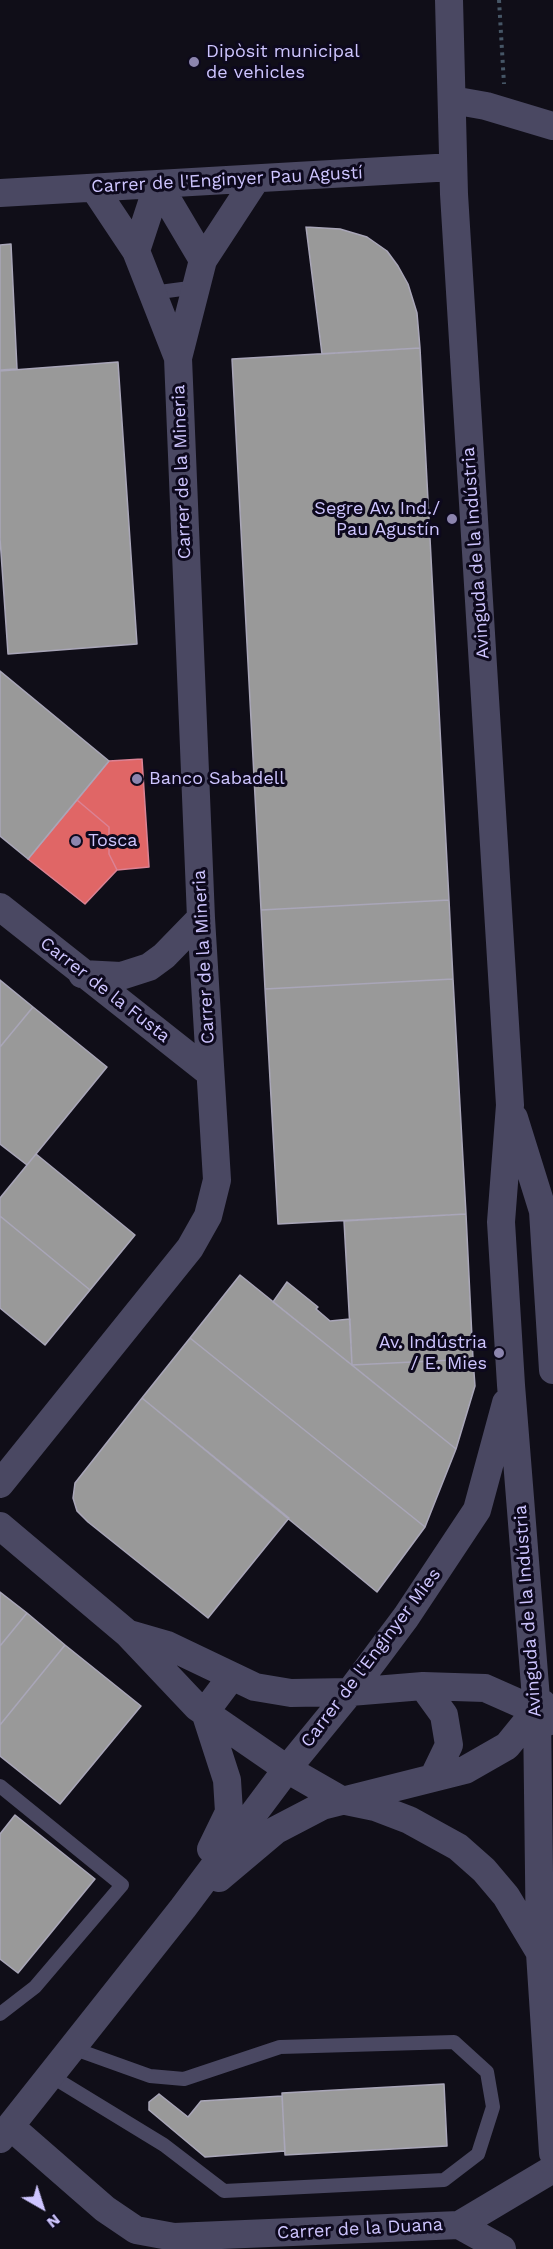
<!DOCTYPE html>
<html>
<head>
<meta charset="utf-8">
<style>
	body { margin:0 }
	#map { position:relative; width:553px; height:2249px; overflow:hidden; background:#100e18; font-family:"Work Sans",sans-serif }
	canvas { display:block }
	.north { position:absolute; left:12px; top:2177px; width:60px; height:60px; -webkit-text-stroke:4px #0d091d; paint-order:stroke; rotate:141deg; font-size:16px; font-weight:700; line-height:24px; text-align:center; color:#cec5ff }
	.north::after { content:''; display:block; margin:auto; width:21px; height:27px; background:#cec5ff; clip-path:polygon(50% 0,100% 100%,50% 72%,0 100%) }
</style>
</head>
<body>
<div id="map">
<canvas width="553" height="2249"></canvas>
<div class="north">N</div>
</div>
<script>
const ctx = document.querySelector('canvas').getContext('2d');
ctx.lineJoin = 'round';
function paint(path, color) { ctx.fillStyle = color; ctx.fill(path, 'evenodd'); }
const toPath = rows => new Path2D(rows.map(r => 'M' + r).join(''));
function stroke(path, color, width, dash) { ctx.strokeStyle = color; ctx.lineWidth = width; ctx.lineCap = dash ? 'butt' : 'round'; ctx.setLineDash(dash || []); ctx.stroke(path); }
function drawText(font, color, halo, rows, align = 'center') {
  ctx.font = font + ' "Work Sans",sans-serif'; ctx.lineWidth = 6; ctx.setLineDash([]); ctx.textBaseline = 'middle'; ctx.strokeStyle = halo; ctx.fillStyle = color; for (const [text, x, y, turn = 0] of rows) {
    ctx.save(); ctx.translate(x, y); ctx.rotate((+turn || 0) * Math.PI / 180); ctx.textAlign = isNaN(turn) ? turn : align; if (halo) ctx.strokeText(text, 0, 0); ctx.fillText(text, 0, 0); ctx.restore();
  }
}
const shops = toPath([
	[142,759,149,867,117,870,109,854,109,827,77,800,109,761,142,759],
	[77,800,109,827,109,854,117,870,85,904,28,859,77,800]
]);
const industry = toPath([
	[306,227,340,229,367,237,387,251,398,266,408,284,417,313,420,348,322,354,306,227],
	[11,244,17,369,0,370,0,245,11,244],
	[420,348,449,900,261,910,232,359,420,348],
	[118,362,137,644,8,654,0,538,0,371,118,362],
	[0,671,109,761,28,859,0,836,0,671],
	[449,900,453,979,265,989,261,910,449,900],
	[453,979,466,1214,278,1224,265,989,453,979],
	[0,980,33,1007,0,1047,0,980],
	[33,1007,107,1067,27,1165,0,1144,0,1047,33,1007],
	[36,1154,135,1235,90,1290,0,1216,0,1198,36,1154],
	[466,1214,473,1359,352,1365,344,1221,466,1214],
	[0,1216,90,1290,45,1345,0,1308,0,1216],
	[240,1275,456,1449,425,1527,190,1338,240,1275],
	[287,1282,318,1307,316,1309,330,1321,350,1319,352,1365,273,1302,287,1282],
	[190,1338,425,1527,377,1592,142,1398,190,1338],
	[473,1359,475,1386,456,1449,352,1365,473,1359],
	[142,1398,289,1518,208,1618,88,1522,77,1511,73,1498,75,1483,142,1398],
	[0,1592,27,1613,0,1646,0,1592],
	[27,1613,65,1645,0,1725,0,1646,27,1613],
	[65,1645,141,1706,60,1804,0,1756,0,1725,65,1645],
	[15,1815,95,1879,18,1973,0,1959,0,1834,15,1815],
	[444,2084,447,2146,285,2155,282,2093,444,2084],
	[159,2094,188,2117,201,2101,282,2096,285,2151,205,2157,149,2110,149,2102,159,2094]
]);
const path = toPath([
	[499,0,504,84]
]);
const lane = toPath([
	[152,293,197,287],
	[0,1786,122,1885,35,1987,0,2014],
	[51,2076,164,2145,224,2191,444,2180,478,2154,493,2107,487,2072,454,2042,280,2047,184,2079,150,2076,72,2048]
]);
const street = toPath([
	[449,0,454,194,510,1105,501,1222,511,1385,537,1711,540,1953,553,2153],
	[452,100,486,106,553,126],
	[158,184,203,260],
	[94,188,136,251,178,358],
	[0,193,453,167],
	[136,251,158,184],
	[0,907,210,1073],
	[82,974,121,976,149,967,164,956,201,918],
	[514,1118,543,1211,553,1370],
	[0,1484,190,1248,208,1216,217,1180,201,918,178,358,203,260,256,179],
	[0,1526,127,1633,197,1707,287,1769,341,1800,375,1807,409,1820,458,1847,484,1870,506,1896,539,1951],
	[129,1634,167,1645,255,1687,291,1693,350,1692,423,1686,485,1688,537,1711,547,1722],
	[423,1686,444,1715,449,1745,434,1776],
	[211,1849,229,1812,227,1780,205,1712,232,1676],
	[219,1878,276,1830,322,1806,465,1770,507,1746,542,1703],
	[11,2127,105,2209,136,2230,174,2237,459,2225,553,2169],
	[0,2139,183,1908,287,1769,350,1692,406,1617,477,1510,506,1403],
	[459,2225,502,2249]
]);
const markers = [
	[194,62,6,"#8c85ae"],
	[452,519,6,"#8c85ae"],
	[137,779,6,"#8c85ae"],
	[76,841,6,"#8c85ae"],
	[499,1353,6,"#8c85ae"]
];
const poiNames = [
	["Dipòsit municipal",206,52],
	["de vehicles",206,73],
	["Segre Av. Ind./",440,509,"right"],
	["Pau Agustín",440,530,"right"],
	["Banco Sabadell",149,779],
	["Tosca",88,841],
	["Av. Indústria",487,1343,"right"],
	["/ E. Mies",487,1364,"right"]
];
const streetNames = [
	["Carrer de l'Enginyer Pau Agustí",227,180,-3],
	["Carrer de la Mineria",182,472,-92],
	["Avinguda de la Indústria",476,553,-94],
	["Carrer de la Mineria",204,957,-93],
	["Carrer de la Fusta",105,990,38],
	["Avinguda de la Indústria",528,1611,-94],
	["Carrer de l'Enginyer Mies",371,1658,-53],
	["Carrer de la Duana",360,2229,-3]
];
paint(shops, '#e06666');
stroke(shops, '#db8294', 1.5);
paint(industry, '#999');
stroke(industry, '#a9a6b8', 1.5);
stroke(path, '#465666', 4, [3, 4.5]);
stroke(lane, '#4a4862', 14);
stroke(street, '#4a4862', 28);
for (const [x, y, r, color] of markers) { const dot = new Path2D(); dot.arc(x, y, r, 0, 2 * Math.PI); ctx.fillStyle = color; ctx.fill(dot); stroke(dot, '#0d091d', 2); }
drawText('18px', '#cec5ff', '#0d091d', poiNames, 'left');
drawText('18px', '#cec5ff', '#0d091d', streetNames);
</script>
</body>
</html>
